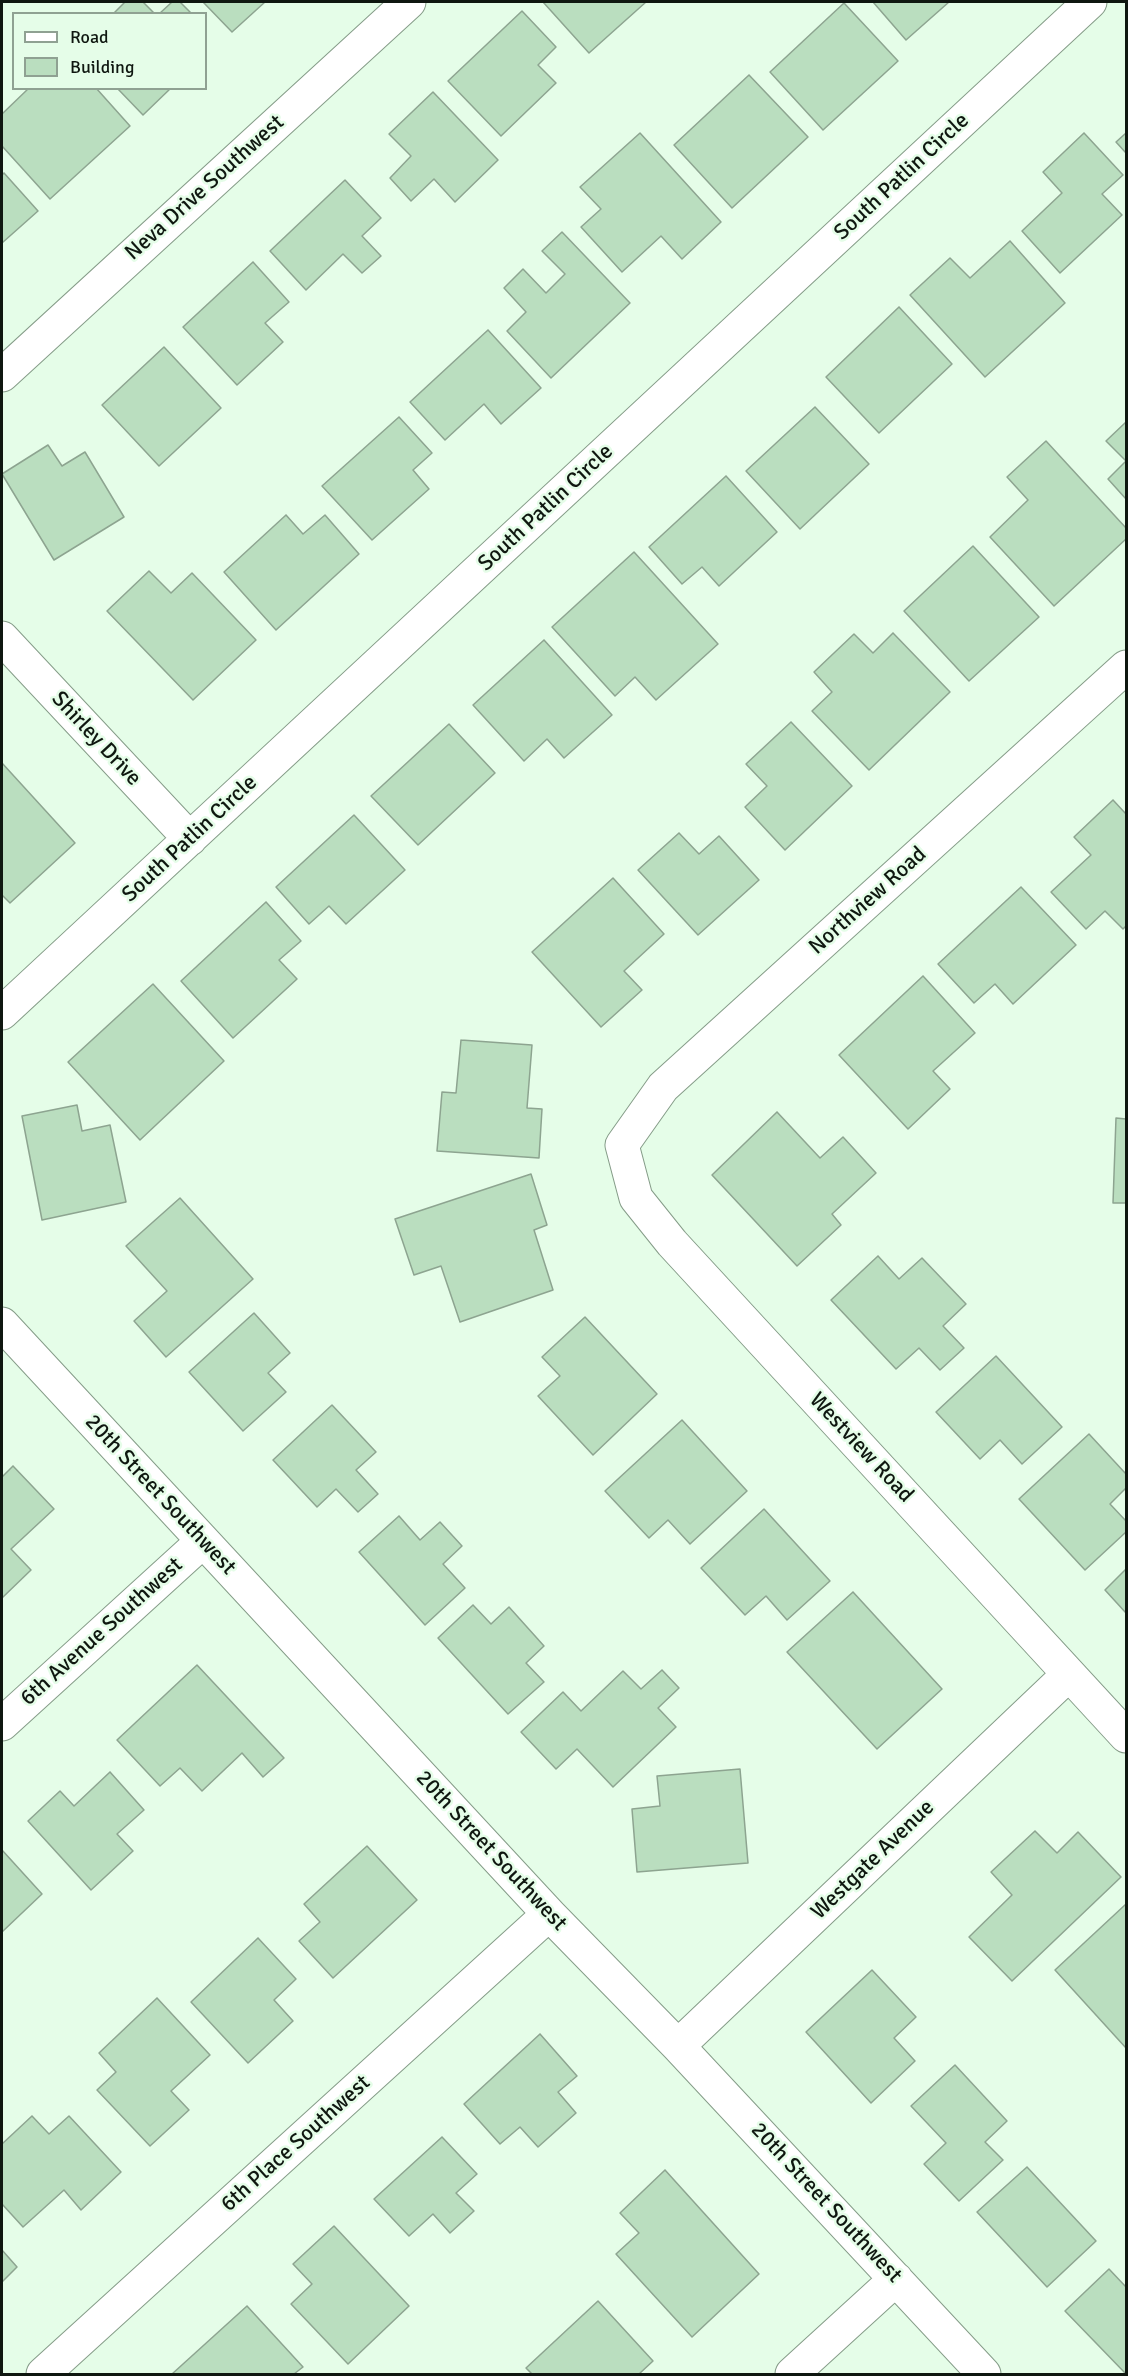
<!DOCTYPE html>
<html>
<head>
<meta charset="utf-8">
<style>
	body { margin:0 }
	#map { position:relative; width:1128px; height:2376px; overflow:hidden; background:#e5fde8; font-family:Signika,sans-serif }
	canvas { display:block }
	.frame { position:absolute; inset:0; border:3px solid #0f1710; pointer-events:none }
	.legend { position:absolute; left:12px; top:12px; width:195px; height:78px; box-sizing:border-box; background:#e5fde8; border:2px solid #8fa192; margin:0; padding:8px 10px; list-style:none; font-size:18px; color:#0f1710 }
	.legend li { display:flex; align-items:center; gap:12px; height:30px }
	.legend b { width:30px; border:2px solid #8fa192 }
</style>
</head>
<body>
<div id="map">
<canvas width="1128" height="2376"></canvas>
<div class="frame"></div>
<ul class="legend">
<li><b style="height:8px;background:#fff"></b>Road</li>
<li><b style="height:16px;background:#badebf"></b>Building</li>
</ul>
</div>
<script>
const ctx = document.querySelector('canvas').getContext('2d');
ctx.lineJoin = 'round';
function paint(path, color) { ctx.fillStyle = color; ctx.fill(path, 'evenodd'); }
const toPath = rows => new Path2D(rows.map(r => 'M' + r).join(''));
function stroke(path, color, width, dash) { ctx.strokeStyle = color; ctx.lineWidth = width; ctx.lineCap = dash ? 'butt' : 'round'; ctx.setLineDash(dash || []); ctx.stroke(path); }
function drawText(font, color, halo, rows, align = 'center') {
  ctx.font = font + ' Signika,sans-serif'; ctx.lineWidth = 5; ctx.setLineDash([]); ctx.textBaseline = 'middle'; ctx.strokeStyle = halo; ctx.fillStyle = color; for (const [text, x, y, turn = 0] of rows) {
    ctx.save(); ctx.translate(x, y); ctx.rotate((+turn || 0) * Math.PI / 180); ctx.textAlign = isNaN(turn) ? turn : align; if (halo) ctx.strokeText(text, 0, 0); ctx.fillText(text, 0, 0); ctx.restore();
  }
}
const building = toPath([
	[125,2,143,2,155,14,113,14,125,2],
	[172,2,180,2,192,14,159,14,172,2],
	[203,2,265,2,232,32,203,2],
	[543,2,646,2,589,53,543,2],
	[873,2,949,2,906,40,873,2],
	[844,3,898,61,823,130,770,72,844,3],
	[522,11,556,47,538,65,556,83,501,136,448,81,522,11],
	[749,75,808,137,732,208,674,145,749,75],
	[29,88,96,88,130,126,50,199,2,146,2,114,29,88],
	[117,88,171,88,143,115,117,88],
	[433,92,498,160,455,202,434,179,411,201,390,178,411,156,389,134,433,92],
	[640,133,721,222,682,259,661,236,622,272,581,227,601,209,580,187,640,133],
	[1084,133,1123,175,1102,194,1122,215,1060,273,1022,231,1062,193,1043,172,1084,133],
	[1126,133,1126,153,1116,142,1126,133],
	[4,173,38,211,2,243,2,175,4,173],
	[345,180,381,218,362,236,381,256,362,273,343,254,306,290,270,251,345,180],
	[562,232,630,303,551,378,507,331,526,312,504,288,523,269,546,293,565,274,542,251,562,232],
	[1010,241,1065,303,985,377,910,295,950,258,970,278,1010,241],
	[253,262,289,302,265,323,283,342,237,385,183,327,253,262],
	[899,307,952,364,879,433,826,377,899,307],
	[488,330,541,388,501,424,484,404,445,440,410,402,488,330],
	[164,347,221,408,159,466,102,405,164,347],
	[815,407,869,464,800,529,746,471,815,407],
	[399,417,432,453,413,470,429,489,372,540,322,486,399,417],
	[1126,422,1126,499,1108,479,1126,461,1106,441,1126,422],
	[1046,441,1126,528,1126,539,1054,606,990,537,1028,500,1007,477,1046,441],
	[48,445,62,466,85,452,124,517,54,560,2,474,48,445],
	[726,476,777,532,719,586,702,567,682,584,649,547,726,476],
	[286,515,303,534,325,515,359,554,276,630,224,572,286,515],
	[973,546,1039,617,969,681,904,611,973,546],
	[634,552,718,644,656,700,635,677,615,696,552,627,634,552],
	[149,571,171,593,192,573,256,640,193,700,107,611,149,571],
	[893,633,950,692,869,770,812,711,832,692,814,672,854,634,873,653,893,633],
	[544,640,612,715,564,758,547,739,524,761,473,705,544,640],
	[791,722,852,786,785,850,745,807,767,786,746,764,791,722],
	[449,724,495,773,418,845,371,796,449,724],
	[2,763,75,843,10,903,2,895,2,763],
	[1113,800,1126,814,1126,926,1123,929,1105,911,1086,929,1051,892,1091,855,1074,837,1113,800],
	[354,815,405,870,346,924,329,906,309,924,276,887,354,815],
	[679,833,699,854,719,836,759,880,698,935,638,870,679,833],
	[613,878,664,934,624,971,642,990,601,1027,532,952,613,878],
	[1021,887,1076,945,1013,1004,995,984,974,1003,938,964,1021,887],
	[266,902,301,941,279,960,297,979,233,1038,181,981,266,902],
	[923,976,975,1033,933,1071,950,1089,908,1129,839,1055,923,976],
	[153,984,224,1061,140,1140,68,1062,153,984],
	[461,1040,532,1045,527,1108,542,1109,539,1158,437,1151,442,1092,456,1093,461,1040],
	[77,1105,82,1131,110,1125,126,1202,42,1220,22,1116,77,1105],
	[777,1112,820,1158,843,1137,876,1173,832,1214,841,1225,797,1266,712,1175,777,1112],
	[1116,1118,1126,1119,1126,1203,1113,1203,1116,1118],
	[531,1174,547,1225,534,1230,553,1290,460,1322,441,1266,414,1275,395,1219,531,1174],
	[180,1198,253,1279,166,1357,134,1321,167,1291,126,1246,180,1198],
	[878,1256,899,1279,922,1258,966,1304,943,1326,964,1348,940,1370,919,1348,896,1369,831,1300,878,1256],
	[254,1313,290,1353,268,1373,286,1392,243,1431,189,1372,254,1313],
	[585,1317,657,1394,593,1455,538,1396,560,1376,542,1357,585,1317],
	[996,1356,1062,1427,1022,1464,1000,1440,980,1459,936,1412,996,1356],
	[332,1405,376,1452,356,1470,378,1494,358,1512,336,1489,317,1507,273,1460,332,1405],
	[682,1420,747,1491,690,1544,668,1520,649,1538,605,1491,682,1420],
	[1089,1434,1126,1474,1126,1488,1110,1504,1126,1521,1126,1532,1085,1570,1019,1499,1089,1434],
	[13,1466,54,1509,11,1549,31,1570,2,1598,2,1477,13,1466],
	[764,1509,830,1581,787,1620,766,1596,745,1615,701,1568,764,1509],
	[399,1516,420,1540,440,1522,462,1546,443,1564,465,1588,425,1625,359,1552,399,1516],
	[1126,1569,1126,1613,1105,1590,1126,1569],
	[853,1592,942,1689,877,1749,787,1652,853,1592],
	[473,1605,491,1624,509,1607,544,1646,526,1663,544,1682,508,1714,438,1638,473,1605],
	[197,1665,284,1758,263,1777,242,1753,202,1791,180,1768,160,1786,117,1740,197,1665],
	[662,1670,679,1688,658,1708,676,1727,613,1787,577,1749,556,1769,521,1732,563,1692,581,1711,623,1671,641,1689,662,1670],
	[740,1769,748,1863,637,1872,632,1809,660,1806,657,1776,740,1769],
	[110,1772,144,1810,117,1834,133,1851,91,1890,28,1821,60,1791,74,1806,110,1772],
	[1035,1831,1057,1853,1078,1832,1121,1877,1012,1981,969,1937,1012,1895,991,1872,1035,1831],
	[367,1846,417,1900,333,1978,299,1941,320,1922,304,1904,367,1846],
	[2,1850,42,1894,2,1932,2,1850],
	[1126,1904,1126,2048,1055,1970,1126,1904],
	[258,1938,296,1979,274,2000,293,2021,248,2063,191,2002,258,1938],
	[872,1970,916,2017,894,2038,915,2061,871,2103,806,2032,872,1970],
	[157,1998,210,2055,171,2091,189,2110,150,2146,97,2090,116,2072,99,2053,157,1998],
	[540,2034,577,2076,558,2092,576,2113,538,2147,520,2127,500,2144,464,2104,540,2034],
	[955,2065,1007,2121,985,2142,1003,2160,959,2201,924,2164,946,2143,911,2106,955,2065],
	[32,2116,49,2134,69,2116,121,2172,81,2210,64,2190,23,2227,2,2204,2,2144,32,2116],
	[442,2137,477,2174,456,2193,474,2211,450,2233,433,2214,409,2236,374,2199,442,2137],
	[1027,2167,1096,2241,1047,2287,977,2212,1027,2167],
	[665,2170,759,2274,692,2337,616,2254,639,2233,620,2213,665,2170],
	[334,2226,409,2306,348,2364,291,2304,312,2284,293,2264,334,2226],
	[2,2250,17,2267,2,2282,2,2250],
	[1109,2269,1126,2287,1126,2374,1065,2311,1109,2269],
	[598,2301,653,2361,639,2374,532,2374,526,2368,598,2301],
	[247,2306,303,2367,294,2374,172,2374,247,2306]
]);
const minor = toPath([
	[2,375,409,2],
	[2,638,190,839],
	[1126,667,663,1087,622,1145,636,1198,672,1243,1126,1736],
	[2,1013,1090,2],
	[2,1324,549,1914,678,2046,984,2374],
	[2,1724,203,1541],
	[678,2046,1069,1674],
	[43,2374,549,1914],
	[792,2374,896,2279]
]);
const streetNames = [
	["South Patlin Circle",902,177,-43],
	["Neva Drive Southwest",205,188,-42],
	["South Patlin Circle",546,508,-43],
	["Shirley Drive",96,739,47],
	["South Patlin Circle",190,839,-43],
	["Northview Road",868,901,-42],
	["Westview Road",861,1448,47],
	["20th Street Southwest",160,1495,47],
	["6th Avenue Southwest",102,1632,-42],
	["20th Street Southwest",491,1851,47],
	["Westgate Avenue",873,1860,-44],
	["6th Place Southwest",296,2144,-42],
	["20th Street Southwest",826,2203,47]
];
paint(building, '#badebf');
stroke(building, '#8da490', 1.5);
stroke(minor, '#859c88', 35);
stroke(minor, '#fff', 33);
drawText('22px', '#0f1710', '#e5fde8', streetNames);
</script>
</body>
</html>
